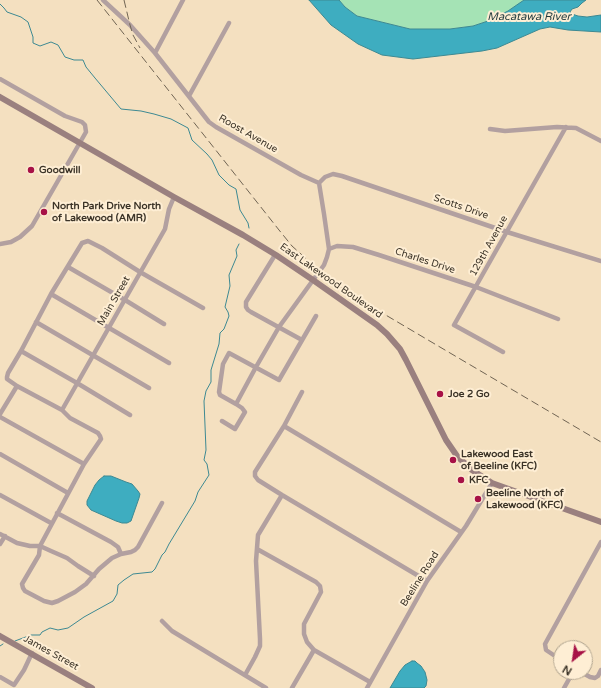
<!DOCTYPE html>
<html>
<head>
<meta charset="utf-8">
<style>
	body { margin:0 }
	#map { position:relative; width:601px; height:688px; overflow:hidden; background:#f4e0c0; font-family:"Varela Round",sans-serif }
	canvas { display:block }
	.north { position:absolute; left:553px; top:640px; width:40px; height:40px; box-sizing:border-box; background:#feeed4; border:1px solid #b0a48f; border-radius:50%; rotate:210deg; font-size:11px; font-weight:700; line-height:16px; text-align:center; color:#3c3428 }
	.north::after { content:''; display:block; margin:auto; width:14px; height:18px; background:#a71146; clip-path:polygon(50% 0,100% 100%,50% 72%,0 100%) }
</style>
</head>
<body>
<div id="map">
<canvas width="601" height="688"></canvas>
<div class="north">N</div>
</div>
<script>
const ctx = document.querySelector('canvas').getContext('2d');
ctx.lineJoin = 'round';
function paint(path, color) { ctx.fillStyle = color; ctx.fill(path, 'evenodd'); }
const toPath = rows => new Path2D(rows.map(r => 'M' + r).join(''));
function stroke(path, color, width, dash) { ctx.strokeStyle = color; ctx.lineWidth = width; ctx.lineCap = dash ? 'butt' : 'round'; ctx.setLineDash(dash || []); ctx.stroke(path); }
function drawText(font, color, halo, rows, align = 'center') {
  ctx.font = font + ' "Varela Round",sans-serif'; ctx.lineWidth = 4; ctx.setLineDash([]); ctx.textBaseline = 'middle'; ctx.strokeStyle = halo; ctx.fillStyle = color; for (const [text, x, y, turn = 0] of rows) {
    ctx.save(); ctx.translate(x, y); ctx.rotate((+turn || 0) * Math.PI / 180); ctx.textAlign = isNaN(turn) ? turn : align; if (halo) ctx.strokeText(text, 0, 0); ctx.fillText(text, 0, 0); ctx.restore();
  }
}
const green = toPath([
	[339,0,524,0,508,12,488,21,473,26,450,29,410,29,357,16,345,7]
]);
const water = toPath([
	[309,0,339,0,345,7,357,16,410,29,450,29,473,26,488,21,508,11,524,0,586,0,582,3,578,7,572,9,570,12,572,14,578,16,587,17,601,15,601,32,568,30,550,27,540,29,497,48,482,51,413,59,382,55,358,44,331,25,309,0],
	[104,476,111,476,126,482,132,484,138,491,140,494,139,498,131,521,127,523,122,523,116,521,91,510,87,505,87,501,95,485,99,480,104,476],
	[412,661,415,661,417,663,421,666,425,672,427,680,426,686,424,688,390,688,400,671,405,665,412,661]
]);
const stream = toPath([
	[0,4,4,8,7,12,21,17,28,22,33,37,33,43,40,46,51,42,58,45,65,57,74,60,83,60,86,67,95,78,121,109,141,111,154,114,171,119,188,128,192,140,207,154,212,160,219,175,229,185,236,189,240,210,248,223,249,228],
	[15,641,31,635,40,635,42,632,50,628,58,630,68,628,84,617,113,601,117,594,118,585,124,580,133,574,152,572,155,569,162,555,165,552,169,544,195,501,198,492,209,475,207,464,204,460,206,450,204,401,206,391,211,382,211,370,219,344,220,333,224,329,229,316,228,312,225,307,230,286,229,275,237,256,236,250,239,244],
	[0,646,3,644]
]);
const street = toPath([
	[103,0,130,25,155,53],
	[183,0,155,53,209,122,216,127,301,175,319,183,324,214,329,249,327,257,324,265,279,327,256,367,236,404],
	[0,79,65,116,82,122,85,125,86,132,32,226,20,237,11,242,0,244],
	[189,96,229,23],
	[490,129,505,131,557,127,576,128,601,141],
	[319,183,325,177,333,174,342,176,507,232,601,261],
	[329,249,337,246,353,247,379,255,476,287,558,319],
	[275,255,246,302,246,307,248,310,251,312,302,340],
	[68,267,125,300,164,324],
	[51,294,169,363],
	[36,322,149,388],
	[21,351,77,383,130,415],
	[503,352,454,325,566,127],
	[302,392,284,426,255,472,255,476,258,480,282,495,427,581],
	[62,410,165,229,169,209,174,197],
	[0,414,17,386],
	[0,417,84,464],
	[222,421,235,429,245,412,242,408,236,404,220,395,219,392,223,364,229,353,279,380,316,316],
	[284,426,461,532],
	[0,454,68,493],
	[0,495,51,523],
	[162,503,138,547,135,550,131,552,121,554,112,558,99,569,86,584,75,592,58,601,52,603,44,601,25,591,23,588,22,584,39,555,40,546,84,464,101,439,100,436,98,433,70,418,62,410,17,386,7,379,7,377,8,373,21,351,51,294,82,243,88,241,102,248,140,272,203,308],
	[57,513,111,542,118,547,121,554],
	[0,534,17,543,30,546,40,546,51,551,67,558,78,566,94,576],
	[0,544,5,536],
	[257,549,316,582,320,586,321,592,304,624,304,634,307,642,314,650,370,682],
	[162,621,172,631,266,688],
	[561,660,546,650,545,644,601,542],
	[581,672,590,677,595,678,598,676,601,670],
	[245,675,255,657,260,646,260,639,256,561,258,535,282,495],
	[0,677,14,685],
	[14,685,24,670,32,653],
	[292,688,314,650],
	[367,688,427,581,466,526,492,483],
	[564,688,573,672]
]);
const secondary = toPath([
	[0,97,174,197,243,235,276,255,313,280,377,325,387,334,400,349,406,360,446,440,457,456,472,470,492,483,601,522],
	[0,636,92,688]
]);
const rail = toPath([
	[97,0,279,230,292,246,320,271,347,292,367,304,601,442],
	[124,0,130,25,133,35,140,48]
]);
const markers = [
	[31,170,4,"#a71146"],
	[44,212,4,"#a71146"],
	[440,394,4,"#a71146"],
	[453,460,4,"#a71146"],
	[461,480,4,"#a71146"],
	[478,499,4,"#a71146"]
];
const streetNames = [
	["Roost Avenue",248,134,30],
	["Scotts Drive",461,207,19],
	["129th Avenue",489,246,-61],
	["Charles Drive",425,261,18],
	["East Lakewood Boulevard",331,281,35],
	["Main Street",114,301,-60],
	["Beeline Road",420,579,-58],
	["James Street",51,653,29]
];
const poiNames = [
	["Goodwill",39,170],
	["North Park Drive North",52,206],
	["of Lakewood (AMR)",52,218],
	["Joe 2 Go",448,394],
	["Lakewood East",461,454],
	["of Beeline (KFC)",461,466],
	["KFC",469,480],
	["Beeline North of",486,493],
	["Lakewood (KFC)",486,505]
];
const waterNames = [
	["Macatawa River",529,17]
];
paint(green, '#a5e3b5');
paint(water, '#3eadc0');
stroke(water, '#3d8992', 1);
stroke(stream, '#3d8992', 1);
stroke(street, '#b2a0a0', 4.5);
stroke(secondary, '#9a807f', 6);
stroke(rail, '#706453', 1, [8, 4]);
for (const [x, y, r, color] of markers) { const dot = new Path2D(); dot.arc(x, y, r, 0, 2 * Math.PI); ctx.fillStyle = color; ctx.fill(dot); stroke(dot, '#feeed4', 1.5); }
drawText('10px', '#3c3428', '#feeed4', streetNames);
drawText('bold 10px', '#3c3428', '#feeed4', poiNames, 'left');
drawText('italic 11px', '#1f383c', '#feeed4', waterNames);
</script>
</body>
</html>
